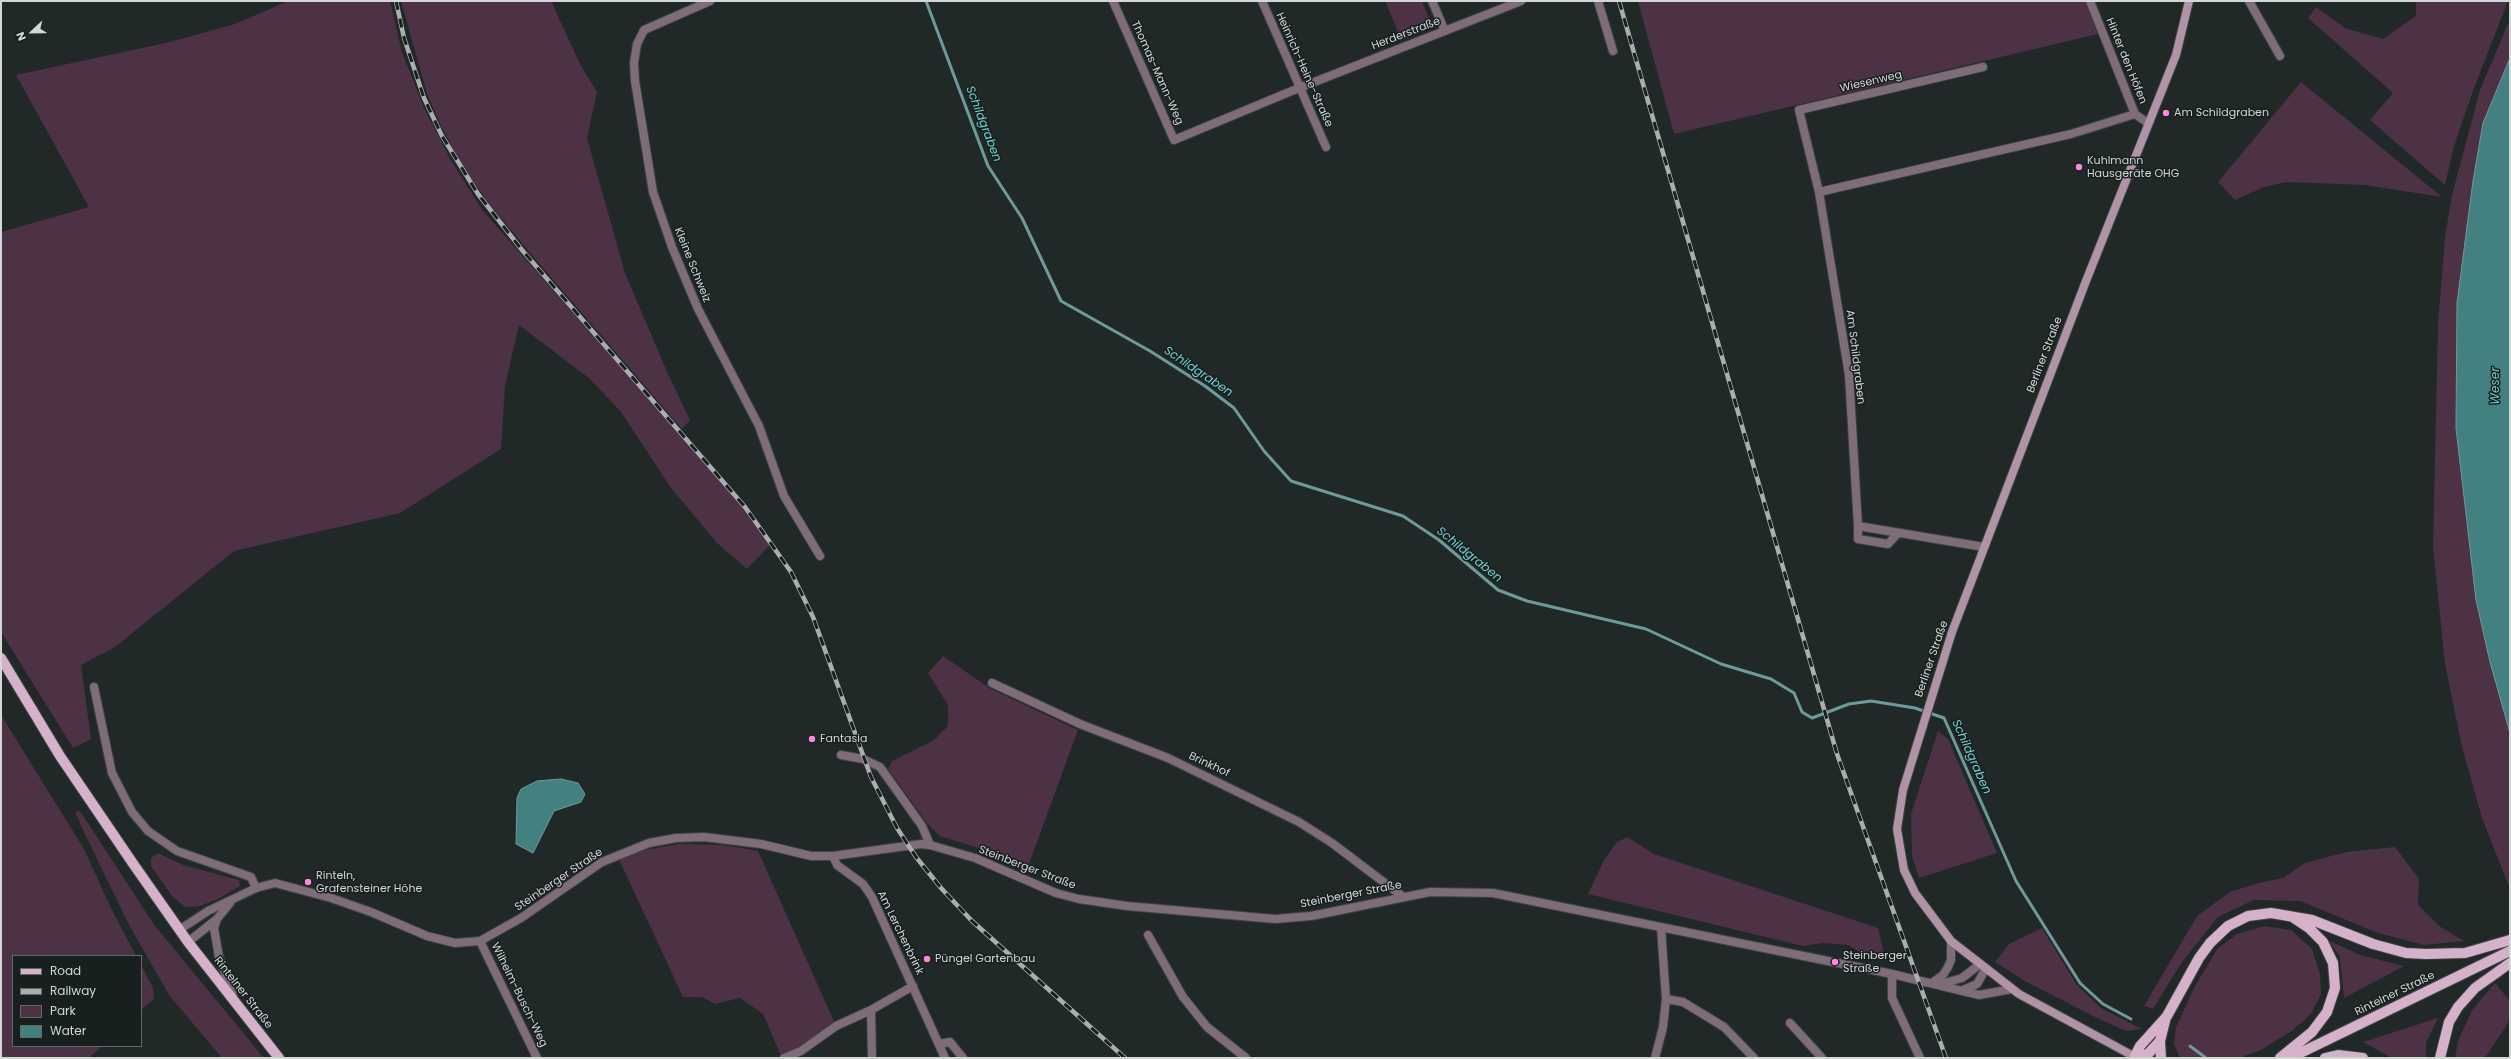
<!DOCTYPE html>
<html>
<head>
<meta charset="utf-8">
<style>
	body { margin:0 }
	#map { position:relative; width:2511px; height:1059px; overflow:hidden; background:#212828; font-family:Poppins,sans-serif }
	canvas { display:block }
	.frame { position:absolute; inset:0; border:2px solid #d3d8d7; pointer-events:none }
	.legend { position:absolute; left:12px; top:955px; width:130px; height:92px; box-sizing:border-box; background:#181f1f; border:1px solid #636969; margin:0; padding:5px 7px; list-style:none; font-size:12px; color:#d3d8d7 }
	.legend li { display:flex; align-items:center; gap:8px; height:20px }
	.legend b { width:20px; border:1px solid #636969 }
	.north { position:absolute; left:12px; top:12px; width:40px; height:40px; -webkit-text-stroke:3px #181f1f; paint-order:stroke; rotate:248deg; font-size:11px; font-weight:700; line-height:16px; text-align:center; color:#d3d8d7 }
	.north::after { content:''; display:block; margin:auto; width:14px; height:18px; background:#d3d8d7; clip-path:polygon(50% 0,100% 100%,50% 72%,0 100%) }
</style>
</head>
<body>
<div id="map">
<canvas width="2511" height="1059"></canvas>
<div class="frame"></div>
<ul class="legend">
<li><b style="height:5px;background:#d6b1ca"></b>Road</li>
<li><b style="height:5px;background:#a9afae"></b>Railway</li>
<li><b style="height:11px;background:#4d3145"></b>Park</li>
<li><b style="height:11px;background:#438180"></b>Water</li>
</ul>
<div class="north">N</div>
</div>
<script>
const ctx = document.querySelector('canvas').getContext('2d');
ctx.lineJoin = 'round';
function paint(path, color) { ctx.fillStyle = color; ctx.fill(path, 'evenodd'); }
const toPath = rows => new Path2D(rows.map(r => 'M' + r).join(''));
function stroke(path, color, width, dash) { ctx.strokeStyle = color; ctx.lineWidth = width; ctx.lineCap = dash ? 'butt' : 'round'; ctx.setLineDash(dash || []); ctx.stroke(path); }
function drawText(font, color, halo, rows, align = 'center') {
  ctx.font = font + ' Poppins,sans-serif'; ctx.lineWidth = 3; ctx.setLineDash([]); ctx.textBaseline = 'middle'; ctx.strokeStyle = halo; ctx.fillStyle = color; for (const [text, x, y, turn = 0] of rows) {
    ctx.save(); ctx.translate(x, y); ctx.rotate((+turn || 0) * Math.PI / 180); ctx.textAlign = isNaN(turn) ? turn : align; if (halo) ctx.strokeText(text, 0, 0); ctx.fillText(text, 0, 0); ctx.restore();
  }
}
const green = toPath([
	[288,1,390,1,402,52,424,108,452,162,483,211,713,471,756,523,767,537,769,546,747,569,717,543,671,488,621,412,590,379,519,325,505,386,501,449,400,513,234,551,115,647,81,665,91,739,73,748,1,632,1,232,89,207,16,75,170,42,235,24],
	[401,1,551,1,580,64,597,92,587,138,625,273,668,374,690,420,682,429,536,260,492,207,463,168,440,124,427,94],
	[1385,1,1422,1,1433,28,1401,39],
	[1638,1,2085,1,2098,34,1674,134],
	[2416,1,2508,1,2474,88,2454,146,2445,185,2370,120,2393,93,2308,18,2316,7,2345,28,2383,39,2416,16],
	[2510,19,2510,58,2483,123,2457,303,2456,428,2476,600,2490,662,2510,733,2510,889,2482,818,2462,747,2445,664,2433,547,2438,323,2445,237,2452,195,2480,90],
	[2301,82,2442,197,2365,185,2286,182,2264,187,2235,200,2218,182],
	[943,656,991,689,1078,730,1029,864,940,836,927,823,888,769,892,761,934,740,948,726,948,705,928,673],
	[1,715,84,849,111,908,136,956,13,956,13,1046,102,1046,89,1058,1,1058],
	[1938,731,1948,739,1997,853,1919,878,1912,856,1911,814],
	[80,811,155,926,264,1058,222,1058,169,995,129,925,83,830,75,812],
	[1627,837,1654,854,1878,928,1885,957,1870,958,1848,945,1822,943,1803,946,1588,894,1604,860,1616,843],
	[679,844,723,845,758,851,836,1026,807,1047,782,1058,763,1014,740,998,715,1004,702,997,683,997,617,855],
	[2395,847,2419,879,2418,905,2439,926,2464,941,2424,945,2378,933,2300,901,2254,900,2218,917,2182,962,2153,1009,2144,1006,2197,916,2230,892,2258,883,2283,878,2305,863,2346,852],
	[158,853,183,865,239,880,240,886,218,899,200,906,185,907,172,896,151,866,151,858],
	[2264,926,2291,930,2312,949,2320,974,2321,994,2311,1014,2293,1030,2261,1050,2239,1058,2180,1058,2174,1044,2176,1027,2195,986,2218,948,2237,934],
	[2042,928,2077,985,2101,1008,2142,1029,2126,1031,2095,1017,2025,981,1995,962,2009,944],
	[2328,940,2360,955,2404,966,2344,998,2340,957],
	[141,965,153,988,154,999,141,1010],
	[2495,983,2510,1001,2510,1020,2485,1058,2455,1058,2458,1041,2472,1010],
	[2438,1018,2426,1043,2426,1058,2392,1058,2363,1042]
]);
const water = toPath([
	[2510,58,2510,733,2490,662,2476,600,2456,428,2457,303,2473,181,2483,123,2510,58],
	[561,779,578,783,585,794,581,802,554,811,533,853,516,844,517,798,521,789,537,781,561,779]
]);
const stream = toPath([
	[926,1,988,166,1022,218,1061,301,1150,351,1205,386,1234,408,1264,451,1291,481,1403,516,1439,540,1498,590,1527,601,1646,629,1721,664,1771,679,1794,693,1802,712,1812,718,1849,704,1871,701,1915,708,1944,718,2016,881,2080,983,2103,1004,2131,1019],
	[2190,1046,2206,1058]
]);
const minor = toPath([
	[710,1,644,30,637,44,634,63,635,81,653,192,672,247,698,309,759,426,784,496,820,556],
	[1113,1,1174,140,1299,88,1521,1],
	[1262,1,1326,147],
	[1432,1,1445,31],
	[1598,1,1613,51],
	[2090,1,2135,114,2148,123],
	[2249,1,2280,56],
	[1819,192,1799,110,1983,67],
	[1858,526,1858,539,1888,544,1898,533],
	[1984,547,1858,526,1849,375,1819,192,2071,134,2135,114],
	[992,683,1080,724,1168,758,1299,822,1332,843,1402,896],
	[94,687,112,773,132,812,148,831,177,851,251,877,256,888],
	[841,755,863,759,880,767,922,826,930,845],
	[833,856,837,865,863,884,872,897,945,1058],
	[1148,935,1183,997,1207,1027,1246,1058],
	[480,941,537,1058],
	[1892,974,1892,998,1920,1058],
	[1666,999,1683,1002,1724,1027,1754,1058],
	[871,1010,872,1058],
	[1790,1023,1822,1058],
	[939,1044,950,1042,963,1058],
	[784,1058,801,1051,836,1026,871,1010,913,986],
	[1655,1058,1663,1027,1666,999,1661,928]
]);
const tertiary = toPath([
	[217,919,214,928,219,957,233,996],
	[179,930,208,911,256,888,275,883,331,898,371,912,427,936,455,943,480,941,521,918,602,862,649,843,676,838,704,837,761,844,811,856,833,856,921,844,930,845,975,858,1056,893,1079,899,1127,906,1275,919,1311,916,1430,892,1493,893,1892,974,1979,995,2012,989],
	[188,942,217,919,230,903],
	[1932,983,1943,975,1948,967,1951,960,1951,941],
	[1941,984,1962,978,1979,965],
	[1963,990,1977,984,1985,970]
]);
const secondary = toPath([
	[2137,1058,2019,994,1951,941,1915,893,1904,870,1897,829,1903,790,1952,632,2086,281,2176,55,2189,1]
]);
const primary = toPath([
	[1,658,60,756,134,865,188,942,279,1058],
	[2160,1041,2148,1054,2135,1056,2140,1046,2167,1016,2199,958,2210,943,2228,926,2248,916,2271,913,2312,920,2373,944,2406,953,2426,954,2465,953,2510,940],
	[2161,1058,2160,1041,2166,1017],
	[2280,1058,2312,1032,2327,1012,2335,988,2333,963,2323,942,2309,928,2294,918],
	[2290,1058,2510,951],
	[2325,1058,2338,1055,2363,1058],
	[2440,1058,2449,1022,2458,1007,2475,988,2510,963]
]);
const rail = toPath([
	[396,1,404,38,424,98,442,136,478,194,522,250,745,507,791,572,813,617,871,777,897,828,916,857,941,888,972,921,1125,1058],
	[1619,1,1837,754,1946,1058]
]);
const markers = [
	[2166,113,4,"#ff85df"],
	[2079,167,4,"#ff85df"],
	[812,739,4,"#ff85df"],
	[308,882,4,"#ff85df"],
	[927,959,4,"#ff85df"],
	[1835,962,4,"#ff85df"]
];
const streetNames = [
	["Herderstraße",1406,34,-21],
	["Hinter den Höfen",2126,61,68],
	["Heinrich-Heine-Straße",1304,70,66],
	["Thomas-Mann-Weg",1157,73,66],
	["Wiesenweg",1871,82,-13],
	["Kleine Schweiz",692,265,68],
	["Berliner Straße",2045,355,-69],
	["Am Schildgraben",1855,357,83],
	["Berliner Straße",1932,659,-71],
	["Brinkhof",1209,765,25],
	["Steinberger Straße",1027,868,21],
	["Steinberger Straße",559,880,-34],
	["Steinberger Straße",1351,895,-11],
	["Am Lerchenbrink",900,933,64],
	["Rintelner Straße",243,993,52],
	["Rintelner Straße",2395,994,-26],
	["Wilhelm-Busch-Weg",519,995,64]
];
const poiNames = [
	["Am Schildgraben",2174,113],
	["Kuhlmann",2087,161],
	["Hausgeräte OHG",2087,174],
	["Fantasia",820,739],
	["Rinteln,",316,876],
	["Grafensteiner Höhe",316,889],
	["Steinberger",1843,956],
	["Straße",1843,969],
	["Püngel Gartenbau",935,959]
];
const waterNames = [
	["Schildgraben",983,124,69],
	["Schildgraben",1198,372,34],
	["Weser",2496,386,-90],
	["Schildgraben",1469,555,39],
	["Schildgraben",1971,757,66]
];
paint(green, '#4d3145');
paint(water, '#438180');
stroke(water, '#6e9b9a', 1);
stroke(stream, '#6e9b9a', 3);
stroke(minor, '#3d4444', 10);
stroke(tertiary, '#3d4444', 10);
stroke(secondary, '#3d4444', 10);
stroke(primary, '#3d4444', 12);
stroke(minor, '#7e6c78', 8);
stroke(tertiary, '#7e6c78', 8);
stroke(secondary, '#b093a6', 8);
stroke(primary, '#d6b1ca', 10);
stroke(rail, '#a9afae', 4.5);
stroke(rail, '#181f1f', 3, [9]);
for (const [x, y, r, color] of markers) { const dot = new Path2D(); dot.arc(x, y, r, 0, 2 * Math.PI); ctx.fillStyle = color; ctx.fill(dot); stroke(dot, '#181f1f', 1.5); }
drawText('11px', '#d3d8d7', '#181f1f', streetNames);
drawText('11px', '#d3d8d7', '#181f1f', poiNames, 'left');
drawText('italic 12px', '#6dd2d0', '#181f1f', waterNames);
</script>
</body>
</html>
